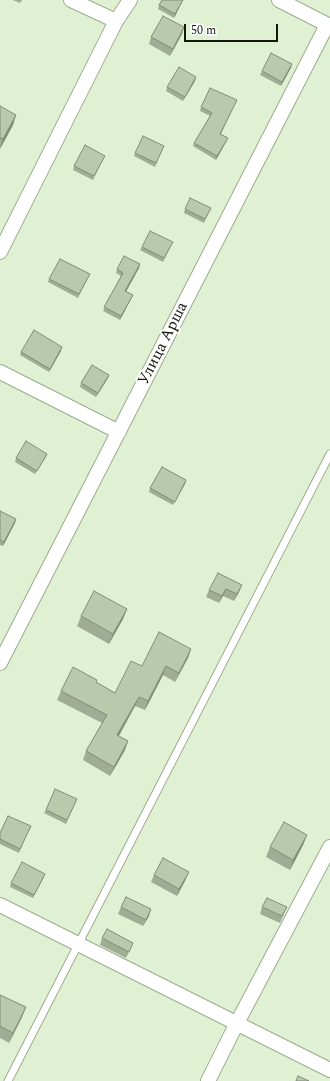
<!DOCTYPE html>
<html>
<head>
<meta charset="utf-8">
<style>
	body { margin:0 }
	#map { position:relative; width:330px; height:1081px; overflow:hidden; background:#e0f1d3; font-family:Spectral,serif }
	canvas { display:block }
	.scale { position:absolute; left:184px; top:24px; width:94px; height:18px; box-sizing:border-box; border:2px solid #13180e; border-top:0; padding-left:5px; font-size:12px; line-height:14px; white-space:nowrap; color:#13180e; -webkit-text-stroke:3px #fff; paint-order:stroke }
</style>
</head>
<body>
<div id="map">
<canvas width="330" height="1081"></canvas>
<div class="scale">50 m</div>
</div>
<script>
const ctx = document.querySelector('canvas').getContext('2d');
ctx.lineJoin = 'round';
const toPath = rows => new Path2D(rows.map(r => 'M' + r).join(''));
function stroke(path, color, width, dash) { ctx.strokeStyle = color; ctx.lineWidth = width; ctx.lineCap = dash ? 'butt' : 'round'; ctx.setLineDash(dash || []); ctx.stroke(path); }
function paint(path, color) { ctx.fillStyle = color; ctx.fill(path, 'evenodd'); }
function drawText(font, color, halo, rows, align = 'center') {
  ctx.font = font + ' Spectral,serif'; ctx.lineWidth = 3.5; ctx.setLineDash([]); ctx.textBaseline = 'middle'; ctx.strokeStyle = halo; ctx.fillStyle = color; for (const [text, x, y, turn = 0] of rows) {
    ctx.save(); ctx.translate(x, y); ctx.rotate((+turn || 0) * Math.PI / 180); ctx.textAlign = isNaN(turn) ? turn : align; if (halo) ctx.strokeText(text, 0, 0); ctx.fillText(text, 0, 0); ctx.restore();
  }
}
const service = toPath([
	[8,1081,330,454]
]);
const minor = toPath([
	[71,0,116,21],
	[279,0,330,26],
	[0,252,116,21,130,0],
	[0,372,119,432],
	[0,663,327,25],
	[0,905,330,1070],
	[208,1081,237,1023,330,847]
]);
const wall = toPath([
	[13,0,22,0,20,3],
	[183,0,174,18,158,9,159,5],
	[184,27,182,34,170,56,149,44,151,37],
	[292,64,281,86,260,75,262,71],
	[196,77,195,81,183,101,166,91,167,87],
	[237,100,221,134,228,138,226,142,216,160,193,146,194,143,210,116,200,111,201,107],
	[0,106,16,115,13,125,0,149],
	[164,146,155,167,134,156,135,153],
	[103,159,93,180,73,170,74,166],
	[211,208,204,223,184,213,185,209],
	[171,246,163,262,140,250,142,247],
	[140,264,139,268,126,292,133,295,120,320,103,311,121,276,116,273,117,269],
	[88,278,78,298,48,282,49,279],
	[61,351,49,372,20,355,21,352],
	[109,375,108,378,96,397,80,387,81,383],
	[47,454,46,457,35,474,15,462,16,458],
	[186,480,185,484,173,505,149,492,150,488],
	[0,511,15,523,3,546,0,545],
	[242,585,239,592,234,601,223,596,219,603,206,597,209,590],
	[127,609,123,619,109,644,77,626,81,616],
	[191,649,188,658,175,682,163,675,145,710,135,706,119,736,125,750,110,776,83,760,86,751,102,723,57,700,61,691,96,682,115,693,142,666],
	[77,799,66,824,44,813,46,810],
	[29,830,19,853,0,844,0,833],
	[307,835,303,845,290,870,266,857,270,847],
	[154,875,186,879,177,896,151,882],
	[44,877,33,898,10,887,11,883],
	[121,907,149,916,143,926,118,914],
	[262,907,287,907,280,923,260,914],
	[102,938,133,943,130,950,126,958,100,945],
	[0,995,26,1007,22,1017,9,1043,0,1038]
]);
const shadedWall = toPath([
	[183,0,174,18,175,14],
	[184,27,182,34,170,56,173,49],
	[292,64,291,68,281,86,282,82],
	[196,77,195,81,183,101,185,97],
	[16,115,13,125,0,149,3,139],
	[228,138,226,142,216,160,217,156],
	[140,264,139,268,124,295,125,291],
	[133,295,131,299,120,320,121,316],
	[62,347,61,351,49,372,50,369],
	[109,375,108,378,96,397,98,393],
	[186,480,185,484,173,505,175,502],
	[16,519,15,523,3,546,4,542],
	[242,585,239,592,234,601,237,594],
	[226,589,223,596,219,603,222,596],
	[127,609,123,619,109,644,113,634],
	[191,649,188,658,175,682,179,673],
	[166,666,163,675,145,710,148,701],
	[139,697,135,706,114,744,117,735],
	[128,741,125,750,110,776,114,767],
	[307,835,303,845,290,870,293,860],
	[189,872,186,879,177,896,179,889],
	[151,909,149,916,143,926,146,920],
	[26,1007,22,1017,9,1043,13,1033]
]);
const building = toPath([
	[162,0,183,0,175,14,159,5,162,0],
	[163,16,184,27,173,49,151,37,163,16],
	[271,53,292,64,282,82,262,71,271,53],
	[179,67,196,77,185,97,167,87,179,67],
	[210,88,237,100,220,134,228,138,217,156,194,143,212,113,201,107,210,88],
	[0,106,16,115,3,139,0,138,0,106],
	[143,136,164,146,156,163,135,153,143,136],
	[85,145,105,156,94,176,74,166,85,145],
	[190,198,211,208,205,219,185,209,190,198],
	[150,231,173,242,164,258,142,247,150,231],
	[124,256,140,264,125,291,133,295,121,316,104,307,123,273,117,269,124,256],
	[60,259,90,274,79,294,49,279,60,259],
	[34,330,62,347,50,369,21,352,34,330],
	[92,365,109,375,98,393,81,383,92,365],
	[26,441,47,454,37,471,16,458,26,441],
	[162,467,186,480,175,502,150,488,162,467],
	[0,511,16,519,4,542,0,540,0,511],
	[218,573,242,585,237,594,226,589,222,596,209,590,218,573],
	[94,591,127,609,113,634,81,616,94,591],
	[159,632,191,649,179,673,166,666,148,701,139,697,117,735,128,741,114,767,86,751,107,715,61,691,73,667,97,680,96,682,115,693,131,661,142,666,159,632],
	[55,789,77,799,67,820,46,810,55,789],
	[8,816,31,826,20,849,0,839,0,833,8,816],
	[284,822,307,835,293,860,270,847,284,822],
	[163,858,189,872,179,889,154,875,163,858],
	[22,862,45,874,34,895,11,883,22,862],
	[126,897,151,909,146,920,121,907,126,897],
	[267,898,287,907,282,916,262,907,267,898],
	[107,929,133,943,129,952,102,938,107,929],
	[0,995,26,1007,13,1033,0,1026,0,995],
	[298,1076,309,1081,296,1081,298,1076]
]);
const streetNames = [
	["Улица Арша",164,344,-63]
];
stroke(service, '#9cac8f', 9);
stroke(minor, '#9cac8f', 16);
stroke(service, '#fff', 7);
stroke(minor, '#fff', 14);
paint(wall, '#9fad94');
paint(shadedWall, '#828d78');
paint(building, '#b9c9ac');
stroke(building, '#828d78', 1);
drawText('16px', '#13180e', '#fff', streetNames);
</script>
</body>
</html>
